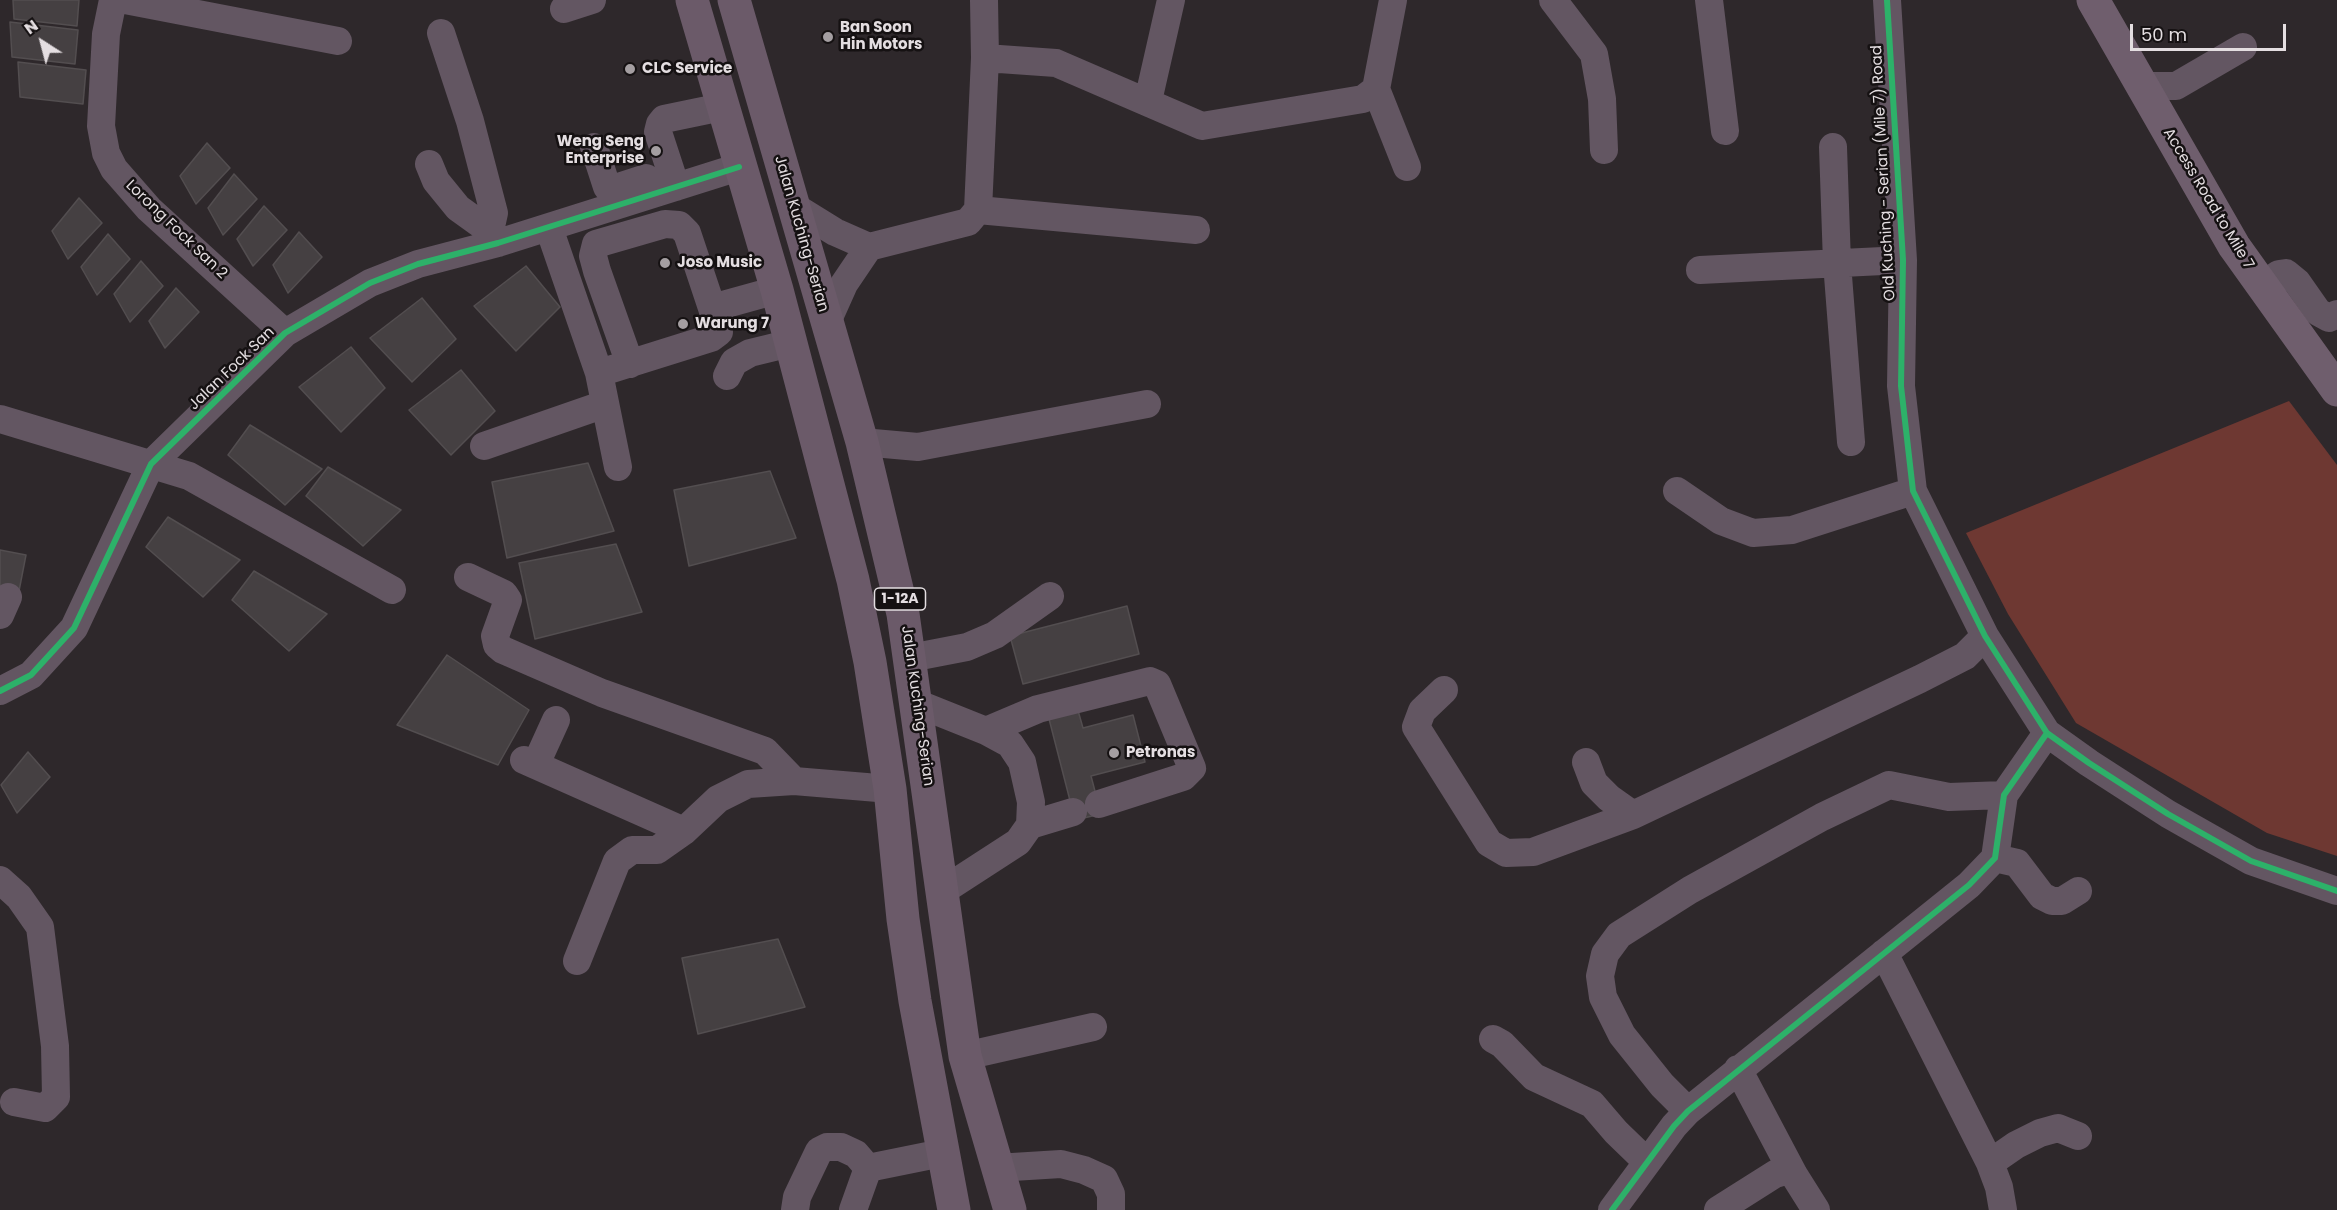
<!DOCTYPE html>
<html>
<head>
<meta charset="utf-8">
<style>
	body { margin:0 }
	#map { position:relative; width:2337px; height:1210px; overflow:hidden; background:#2e282b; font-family:Poppins,sans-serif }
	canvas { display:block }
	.north { position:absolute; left:12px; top:12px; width:60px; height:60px; -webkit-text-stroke:4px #151112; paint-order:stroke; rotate:324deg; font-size:16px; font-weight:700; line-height:24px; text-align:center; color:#e4dee1 }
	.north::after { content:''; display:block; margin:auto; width:21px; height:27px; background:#e4dee1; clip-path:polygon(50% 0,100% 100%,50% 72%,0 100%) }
	.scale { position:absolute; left:2130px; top:24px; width:156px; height:27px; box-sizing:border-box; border:3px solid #e4dee1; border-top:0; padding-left:8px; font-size:18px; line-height:21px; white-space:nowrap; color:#e4dee1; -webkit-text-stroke:4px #151112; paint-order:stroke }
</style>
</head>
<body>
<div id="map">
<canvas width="2337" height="1210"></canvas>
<div class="north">N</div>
<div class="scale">50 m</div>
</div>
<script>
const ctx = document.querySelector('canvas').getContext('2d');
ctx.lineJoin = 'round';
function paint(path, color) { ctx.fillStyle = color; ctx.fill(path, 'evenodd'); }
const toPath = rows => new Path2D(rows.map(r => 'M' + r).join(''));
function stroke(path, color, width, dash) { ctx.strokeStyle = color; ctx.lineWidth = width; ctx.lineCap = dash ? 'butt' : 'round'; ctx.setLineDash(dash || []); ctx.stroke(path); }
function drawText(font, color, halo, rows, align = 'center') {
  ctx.font = font + ' Poppins,sans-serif'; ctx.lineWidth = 5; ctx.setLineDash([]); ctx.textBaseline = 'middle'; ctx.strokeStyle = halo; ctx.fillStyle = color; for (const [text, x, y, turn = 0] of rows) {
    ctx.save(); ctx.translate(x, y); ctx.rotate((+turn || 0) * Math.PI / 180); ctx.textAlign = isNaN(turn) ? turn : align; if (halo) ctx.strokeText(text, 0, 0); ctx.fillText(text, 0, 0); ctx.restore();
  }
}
const green = toPath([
	[2289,401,2337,465,2337,856,2267,833,2076,723,2008,614,1966,533]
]);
const building = toPath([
	[13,0,79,0,77,26,14,19,13,0],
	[10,22,78,30,75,64,12,57,10,22],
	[18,62,86,70,83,104,20,97,18,62],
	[207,143,230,168,196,204,180,176,207,143],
	[234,174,257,199,223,235,208,208,234,174],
	[79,198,102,223,68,259,52,231,79,198],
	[264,206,287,230,253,266,237,239,264,206],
	[299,232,322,257,288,293,273,265,299,232],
	[108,234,130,259,97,295,81,267,108,234],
	[141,261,163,286,130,322,114,294,141,261],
	[526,266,560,307,516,351,474,306,526,266],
	[176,288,199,312,165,348,149,321,176,288],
	[422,298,456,339,412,382,370,338,422,298],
	[351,347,385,388,341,432,299,387,351,347],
	[461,370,495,411,451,455,409,410,461,370],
	[250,425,322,469,285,505,228,455,250,425],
	[588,463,614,531,507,558,492,482,588,463],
	[328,467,401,510,363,546,306,496,328,467],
	[770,471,796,538,689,566,674,490,770,471],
	[168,517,240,560,203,597,146,547,168,517],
	[616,544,642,612,535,639,519,563,616,544],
	[0,550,26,555,19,591,0,588,0,550],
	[254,571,327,614,289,651,232,600,254,571],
	[1127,606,1139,654,1023,684,1010,636,1127,606],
	[447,655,529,710,498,765,397,725,447,655],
	[1077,707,1083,728,1133,715,1145,762,1091,776,1101,814,1075,820,1048,715,1077,707],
	[28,752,50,777,17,813,1,785,28,752],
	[778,939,805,1007,698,1034,682,958,778,939]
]);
const minor = toPath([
	[113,0,106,34,101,126,106,153,114,169,149,209,285,333],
	[125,0,338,41],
	[1393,0,1376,89,1407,167],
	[1553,0,1594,54,1602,99,1604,150],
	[1709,0,1725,131],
	[1887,0,1903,260,1901,386,1913,491,1985,636,2047,733,2089,763,2168,814,2251,861,2337,891],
	[564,9,592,0],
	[441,33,470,121,494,213,490,231,498,243],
	[985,58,1056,63,1202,126,1363,99,1376,89],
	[2140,86,2176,86,2243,47],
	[1148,101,1171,0],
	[594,147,607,187,612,189,646,178],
	[1833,147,1837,263,1851,442],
	[429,164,436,181,458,208,490,231],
	[676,187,658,132,660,124,664,119,722,107],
	[793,206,835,232,869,247,968,222,978,210,985,58,984,0],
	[978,210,1196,230],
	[549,228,599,373,618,467],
	[1700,270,1903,260],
	[2261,286,2279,274,2286,273,2297,282,2318,312,2329,318,2337,314],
	[827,322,844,284,869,247],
	[630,364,597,271,593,256,596,244,665,224,679,225,687,233,712,308,777,290],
	[612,369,711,338,719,332,712,308],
	[727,376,734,362,750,353,791,343],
	[0,419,189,476,392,590],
	[862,442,918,447,1147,404],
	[484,446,605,404],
	[1677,491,1721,521,1753,533,1792,530,1913,491],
	[468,577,504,594,508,600,495,636,497,645,503,650,602,693,765,751,794,781],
	[0,615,8,597],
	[910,658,967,647,995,635,1050,596],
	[1444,690,1422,711,1416,727,1489,843,1506,853,1533,852,1633,815,1920,679,1965,656,1985,636],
	[0,691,31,675,74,628,151,464,285,333,370,283,418,264,498,243,739,167],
	[916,703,986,731,1010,744,1022,762,1031,802,1030,825,1018,842,944,890],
	[986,731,1038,709,1150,681,1157,684,1192,768,1183,777,1099,804],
	[524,760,684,831],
	[1586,762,1594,783,1609,798,1633,815],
	[536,764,556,720],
	[1030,825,1073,812],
	[1995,858,2017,863,2042,896,2052,901,2062,901,2078,891],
	[0,880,19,897,40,927,55,1046,56,1097,45,1108,14,1102],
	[1884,953,1990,1163,1999,1187,2003,1210],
	[577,961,617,861,632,850,657,850,684,831,718,799,748,784,794,781,890,789],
	[1493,1039,1502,1044,1534,1077,1592,1104,1616,1132,1647,1162],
	[965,1056,1093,1027],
	[1738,1069,1794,1175,1816,1210],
	[1688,1111,1662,1085,1622,1035,1603,997,1600,976,1605,954,1619,935,1690,890,1822,817,1889,785,1949,797,2004,795],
	[1990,1163,2016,1145,2040,1133,2058,1128,2078,1136],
	[868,1168,942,1153],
	[996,1168,1061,1164,1084,1170,1104,1179,1111,1194,1111,1210],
	[795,1210,797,1197,819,1151,827,1147,841,1147,856,1154,868,1168],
	[853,1210,868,1168],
	[1612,1210,1674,1126,1688,1111,1969,885,1995,858,2004,795,2047,733],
	[1718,1210,1775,1174,1785,1171,1794,1175]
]);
const major = toPath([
	[2093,0,2234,246,2337,390]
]);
const highway = toPath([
	[692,0,777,290,853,580,870,662,890,789,903,919,915,1001,954,1210],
	[734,0,862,442,903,614,965,1056,1010,1210]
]);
const cycleway = toPath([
	[1887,0,1903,260,1901,386,1913,491,1985,636,2047,733,2089,763,2168,814,2251,861,2337,891],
	[0,691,31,675,74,628,151,464,285,333,370,283,418,264,498,243,739,167],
	[1612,1210,1674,1126,1688,1111,1969,885,1995,858,2004,795,2047,733]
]);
const markers = [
	[828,37,6,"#a49ea1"],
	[630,69,6,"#a49ea1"],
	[656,151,6,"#a49ea1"],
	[665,263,6,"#a49ea1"],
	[683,324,6,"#a49ea1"],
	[1114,753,6,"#a49ea1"]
];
const shields = [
	[900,599,51]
];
const shieldNames = [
	["1-12A",900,599]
];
const poiNames = [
	["Ban Soon",840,28],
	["Hin Motors",840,45],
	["CLC Service",642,69],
	["Weng Seng",644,142,"right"],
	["Enterprise",644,159,"right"],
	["Joso Music",677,263],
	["Warung 7",695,324],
	["Petronas",1126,753]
];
const streetNames = [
	["Old Kuching - Serian (Mile 7) Road",1884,173,-93],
	["Access Road to Mile 7",2208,199,59],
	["Lorong Fock San 2",176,230,44],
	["Jalan Kuching-Serian",801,234,74],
	["Jalan Fock San",232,369,-44],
	["Jalan Kuching-Serian",917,706,82]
];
paint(green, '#6e3832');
paint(building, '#454042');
stroke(building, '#534e50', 1.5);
stroke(minor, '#635662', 28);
stroke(major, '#6f5e6d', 33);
stroke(highway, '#6b5a69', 33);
stroke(cycleway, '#2db169', 6);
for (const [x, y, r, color] of markers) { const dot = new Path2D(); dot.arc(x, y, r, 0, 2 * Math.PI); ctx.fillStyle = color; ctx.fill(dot); stroke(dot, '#151112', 2); }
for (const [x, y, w] of shields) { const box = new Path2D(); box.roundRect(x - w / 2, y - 11, w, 22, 4.5); ctx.fillStyle = '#151112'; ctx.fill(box); stroke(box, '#e4dee1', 1.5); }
drawText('bold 14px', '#e4dee1', null, shieldNames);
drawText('bold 15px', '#e4dee1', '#151112', poiNames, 'left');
drawText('15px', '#e4dee1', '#151112', streetNames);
</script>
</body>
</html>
